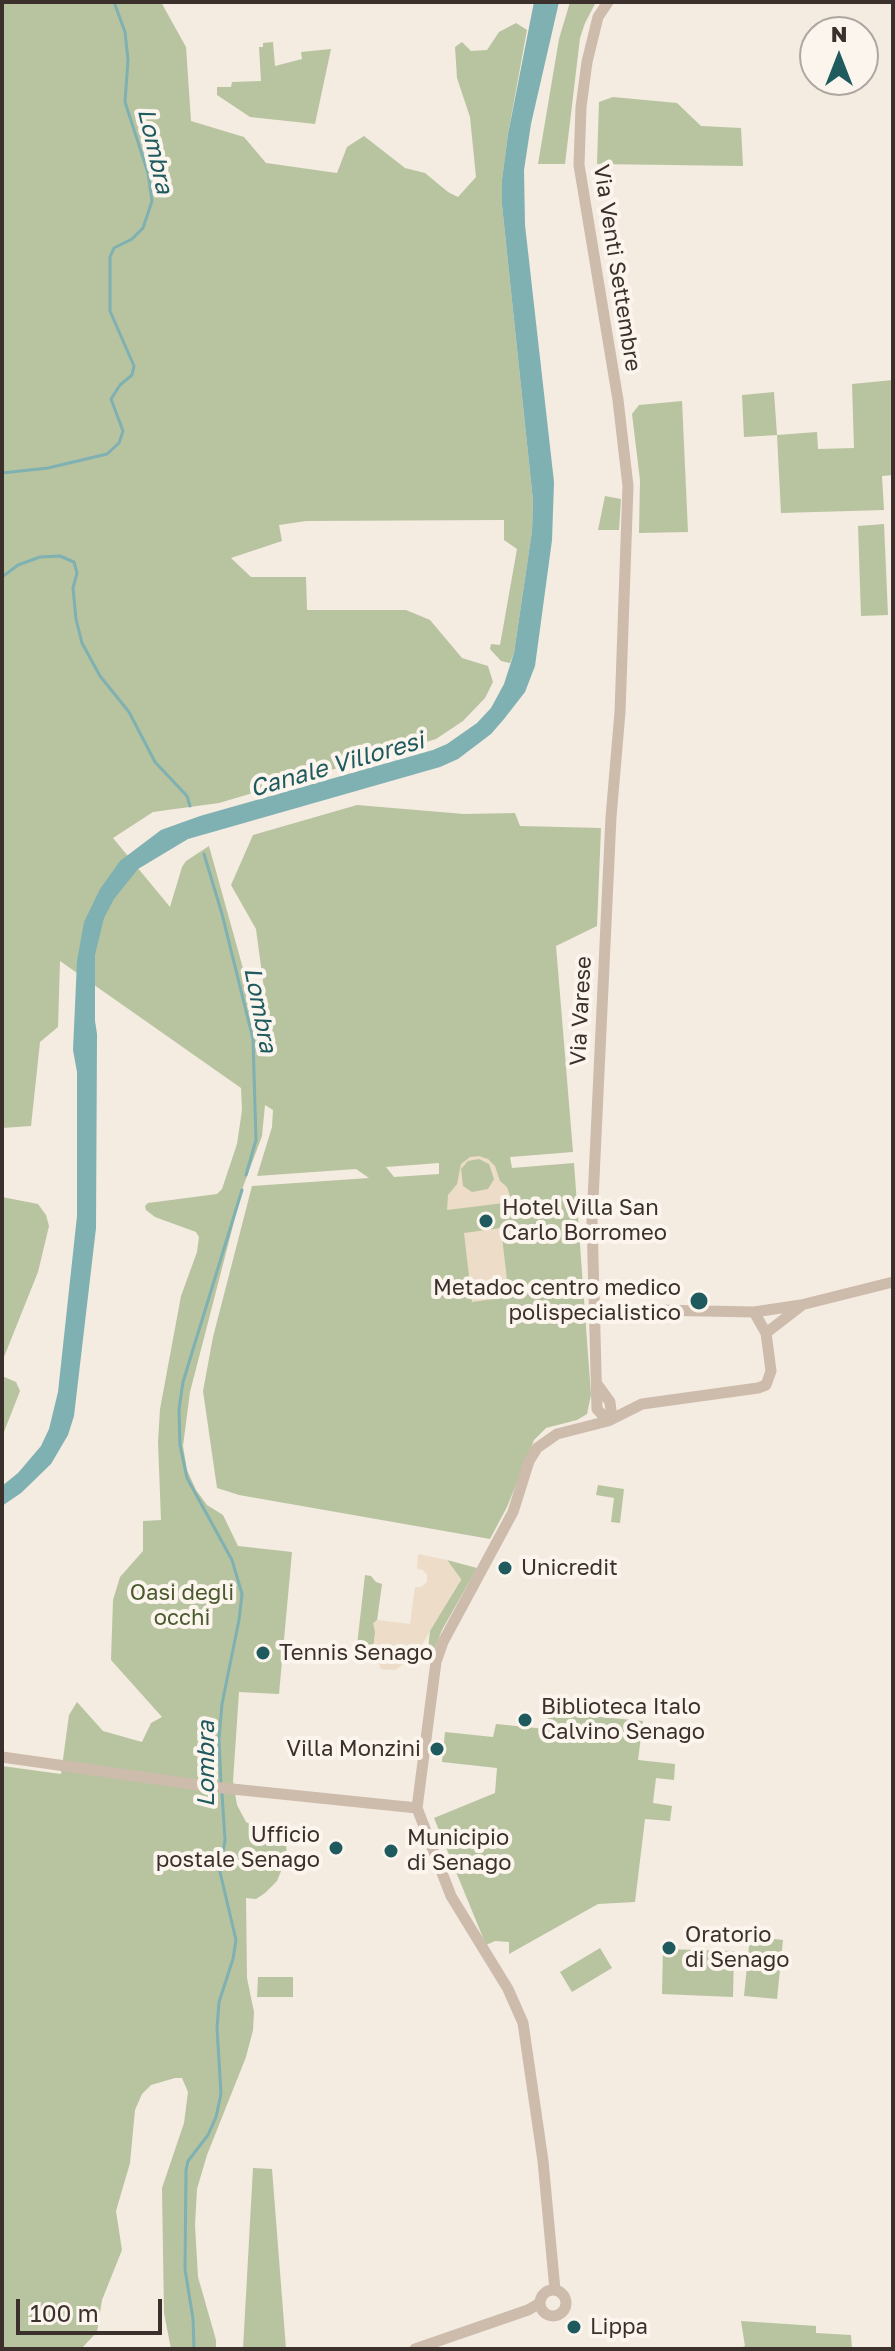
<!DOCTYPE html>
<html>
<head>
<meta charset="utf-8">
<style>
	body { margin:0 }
	#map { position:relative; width:895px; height:2351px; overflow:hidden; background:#f4ebe1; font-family:"Golos Text",sans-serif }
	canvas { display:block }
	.frame { position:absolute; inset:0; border:4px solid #3b302b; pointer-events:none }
	.north { position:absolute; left:799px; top:16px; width:80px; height:80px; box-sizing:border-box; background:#fbf5ee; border:2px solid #aea6a0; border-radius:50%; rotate:0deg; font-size:22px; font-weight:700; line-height:32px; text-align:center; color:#3b302b }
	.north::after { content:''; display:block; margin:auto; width:28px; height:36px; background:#1f5a5e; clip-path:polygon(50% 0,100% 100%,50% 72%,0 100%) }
	.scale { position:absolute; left:16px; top:2299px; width:146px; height:36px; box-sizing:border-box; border:4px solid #3b302b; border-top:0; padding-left:10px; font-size:24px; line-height:28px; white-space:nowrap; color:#3b302b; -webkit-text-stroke:6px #fbf5ee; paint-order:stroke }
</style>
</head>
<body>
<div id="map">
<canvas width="895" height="2351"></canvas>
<div class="frame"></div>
<div class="north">N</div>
<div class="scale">100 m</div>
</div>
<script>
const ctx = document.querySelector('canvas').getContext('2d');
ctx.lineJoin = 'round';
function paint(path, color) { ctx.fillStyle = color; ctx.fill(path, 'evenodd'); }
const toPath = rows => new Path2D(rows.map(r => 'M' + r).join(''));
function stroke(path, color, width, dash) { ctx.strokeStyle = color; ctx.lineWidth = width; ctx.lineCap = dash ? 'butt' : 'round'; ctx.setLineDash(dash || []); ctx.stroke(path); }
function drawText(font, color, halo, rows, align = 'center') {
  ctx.font = font + ' "Golos Text",sans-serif'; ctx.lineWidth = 8; ctx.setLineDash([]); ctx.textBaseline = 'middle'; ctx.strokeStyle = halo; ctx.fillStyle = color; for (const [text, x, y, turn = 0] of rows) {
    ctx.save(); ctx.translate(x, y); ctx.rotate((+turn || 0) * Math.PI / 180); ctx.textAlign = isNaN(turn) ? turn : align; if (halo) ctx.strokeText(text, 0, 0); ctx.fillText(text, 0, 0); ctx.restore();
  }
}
const green = toPath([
	[2,2,161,2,186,47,191,121,244,137,266,163,337,173,347,147,364,136,405,168,425,173,448,192,458,197,476,177,470,117,457,78,455,47,462,42,471,51,487,50,499,32,516,23,527,30,508,134,502,181,502,205,533,501,532,531,514,653,510,663,501,661,490,649,491,644,500,645,517,549,504,540,504,520,306,521,279,525,282,541,231,558,251,577,306,577,307,610,406,610,430,620,462,658,488,666,493,682,485,698,463,721,436,739,219,803,153,812,113,838,170,907,182,867,186,861,209,846,254,1008,269,1026,256,929,231,885,253,835,357,805,464,814,515,813,520,826,601,828,597,926,556,946,573,1152,510,1157,512,1168,574,1163,591,1395,587,1414,577,1420,546,1428,534,1440,507,1507,490,1539,239,1495,217,1488,203,1391,213,1337,252,1186,369,1178,356,1169,257,1176,272,1127,273,1110,265,1105,262,1136,243,1187,190,1392,183,1446,187,1470,196,1490,207,1505,223,1515,238,1546,292,1552,279,1694,239,1692,233,1781,237,1805,246,1822,253,1826,265,1830,285,1832,287,1856,277,1881,265,1893,256,1899,246,1898,247,1978,254,2012,253,2030,246,2057,207,2155,197,2189,195,2225,198,2277,216,2340,216,2349,171,2349,164,2313,162,2188,184,2123,188,2092,182,2078,175,2078,151,2085,142,2094,135,2110,130,2163,116,2211,122,2250,102,2300,97,2332,81,2349,2,2349,2,1766,61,1774,69,1715,77,1702,103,1731,142,1742,151,1723,162,1717,111,1660,113,1600,120,1577,143,1551,143,1521,161,1520,158,1442,160,1409,181,1296,197,1252,199,1237,196,1232,155,1217,146,1210,145,1206,148,1203,217,1194,222,1189,237,1144,242,1110,241,1088,60,961,58,1027,40,1042,31,1126,2,1128],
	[439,1163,439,1174,394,1177,386,1167],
	[570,2,596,2,585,23,580,38,565,164,538,164,559,39],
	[273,42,275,66,302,59,301,52,331,49,315,124,250,117,217,95,217,87,231,87,232,82,261,81,259,47,263,47,263,43],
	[613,97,677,103,701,126,741,128,743,166,597,164,599,102],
	[893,380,893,475,882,476,884,510,781,513,777,435,744,437,742,395,774,392,777,435,817,432,818,449,854,448,852,384],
	[682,401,688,532,639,533,640,480,632,414,639,405],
	[605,496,621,499,619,530,598,530],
	[884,524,888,615,861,616,858,526],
	[2,1197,38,1204,46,1215,49,1226,38,1272,2,1362],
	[2,1376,16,1382,20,1391,2,1437],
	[598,1485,624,1489,620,1523,611,1522,614,1498,596,1495],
	[447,1560,477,1568,442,1630,430,1661,427,1661,430,1630,461,1580],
	[365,1575,371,1576,376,1582,382,1584,373,1650,375,1654,356,1654],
	[549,1712,643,1721,638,1760,675,1764,674,1780,656,1778,653,1803,672,1806,670,1821,645,1819,635,1902,598,1904,509,1954,509,1942,495,1941,486,1945,434,1818,495,1793,497,1768,442,1762,445,1732,493,1737,496,1724,546,1729],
	[750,1936,783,1940,777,1999,744,1996],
	[600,1948,612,1968,572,1992,560,1972],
	[663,1949,734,1951,733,1997,662,1994],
	[258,1977,293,1977,293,1997,257,1997],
	[253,2168,272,2169,286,2349,243,2349],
	[741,2321,816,2326,816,2333,851,2335,852,2349,738,2349,745,2346]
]);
const plaza = toPath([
	[479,1156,488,1159,495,1166,500,1181,507,1187,512,1202,447,1210,448,1195,457,1184,461,1164,470,1157],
	[479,1159,489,1164,494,1179,488,1189,472,1192,463,1186,461,1169,468,1161],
	[501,1228,509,1297,472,1302,464,1233],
	[418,1554,447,1560,461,1579,417,1653,406,1654,402,1665,395,1670,381,1669,373,1650,375,1632,373,1623,377,1620,410,1624,415,1587,421,1587,427,1582,427,1575,423,1570,417,1569]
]);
const water = toPath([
	[534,2,559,2,531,124,524,170,525,225,554,482,552,540,535,666,525,692,504,719,491,734,458,759,440,767,188,839,138,869,114,899,104,918,95,955,95,1021,97,1034,96,1228,74,1416,68,1435,51,1464,21,1493,2,1506,2,1486,18,1473,41,1446,49,1429,58,1392,77,1216,77,1072,73,1050,77,961,84,922,100,889,120,861,161,830,200,816,433,750,447,744,477,723,491,708,504,684,514,653,532,531,533,501,502,205,502,180,508,134]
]);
const stream = toPath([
	[2,473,48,468,107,454,119,443,123,431,111,399,120,385,132,375,134,366,110,311,110,257,114,248,132,239,143,228,152,201,148,173,125,102,128,60,125,32,114,2],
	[2,577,18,565,40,557,60,556,74,562,77,573,73,588,76,619,82,643,100,676,129,712,155,762,187,796,190,806],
	[204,854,222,914,253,1039,256,1140,246,1175],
	[221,1785,219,1739,222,1704,239,1620,242,1594,232,1560,187,1478,180,1445,179,1409,183,1382,242,1190],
	[194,2349,193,2319,185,2269,186,2170,188,2161,208,2135,216,2117,221,2094,217,2028,219,2002,233,1959,236,1940,220,1872,225,1840,222,1793]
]);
const minor = toPath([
	[608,2,598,17,587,62,581,107,579,165,618,400,628,486,620,712,611,817,592,1221,597,1409,608,1421],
	[595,1313,653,1310,754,1312,801,1305,893,1282],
	[766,1333,801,1306],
	[597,1384,610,1402,611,1411,608,1421],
	[2,1757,213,1787,417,1808],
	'540 2303a13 13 0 1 1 26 0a13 13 0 1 1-26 0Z',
	[555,2290,543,2161,523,2023,508,1989,451,1896,417,1808,436,1662,443,1642,513,1512,529,1461,537,1448,557,1434,608,1421,642,1404,758,1388,766,1385,771,1371,766,1333,754,1312],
	[415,2349,528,2310,540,2303]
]);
const markers = [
	[486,1221,8,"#1f5a5e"],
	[699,1301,10,"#1f5a5e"],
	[505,1568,8,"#1f5a5e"],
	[263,1653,8,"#1f5a5e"],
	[525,1720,8,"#1f5a5e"],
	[437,1749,8,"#1f5a5e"],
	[336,1848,8,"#1f5a5e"],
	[391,1851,8,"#1f5a5e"],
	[669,1948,8,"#1f5a5e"],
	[574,2327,8,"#1f5a5e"]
];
const streetNames = [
	["Via Venti Settembre",617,268,81],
	["Via Varese",581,1011,-87]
];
const poiNames = [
	["Hotel Villa San",502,1208],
	["Carlo Borromeo",502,1233],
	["Metadoc centro medico",681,1288,"right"],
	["polispecialistico",681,1313,"right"],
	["Unicredit",521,1568],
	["Tennis Senago",279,1653],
	["Biblioteca Italo",541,1707],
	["Calvino Senago",541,1732],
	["Villa Monzini",421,1749,"right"],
	["Ufficio",320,1835,"right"],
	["postale Senago",320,1860,"right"],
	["Municipio",407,1838],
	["di Senago",407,1863],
	["Oratorio",685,1935],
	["di Senago",685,1960],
	["Lippa",590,2327]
];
const parkNames = [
	["Oasi degli",182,1593],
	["occhi",182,1618]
];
const waterNames = [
	["Lombra",155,151,77],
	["Canale Villoresi",337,765,-16],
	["Lombra",260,1010,79],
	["Lombra",206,1764,-90]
];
paint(green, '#b8c4a0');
paint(plaza, '#ecdcc8');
paint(water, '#7fb0b2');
stroke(stream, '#7fb0b2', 3);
stroke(minor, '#cdbbac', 11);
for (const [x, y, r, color] of markers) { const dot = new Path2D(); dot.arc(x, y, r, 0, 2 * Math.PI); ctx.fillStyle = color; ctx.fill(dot); stroke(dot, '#fbf5ee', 3); }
drawText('22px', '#3b302b', '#fbf5ee', streetNames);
drawText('22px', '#3b302b', '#fbf5ee', poiNames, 'left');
drawText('22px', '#4a5a2e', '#fbf5ee', parkNames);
drawText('italic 24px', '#1f5a5e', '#fbf5ee', waterNames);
</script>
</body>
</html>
